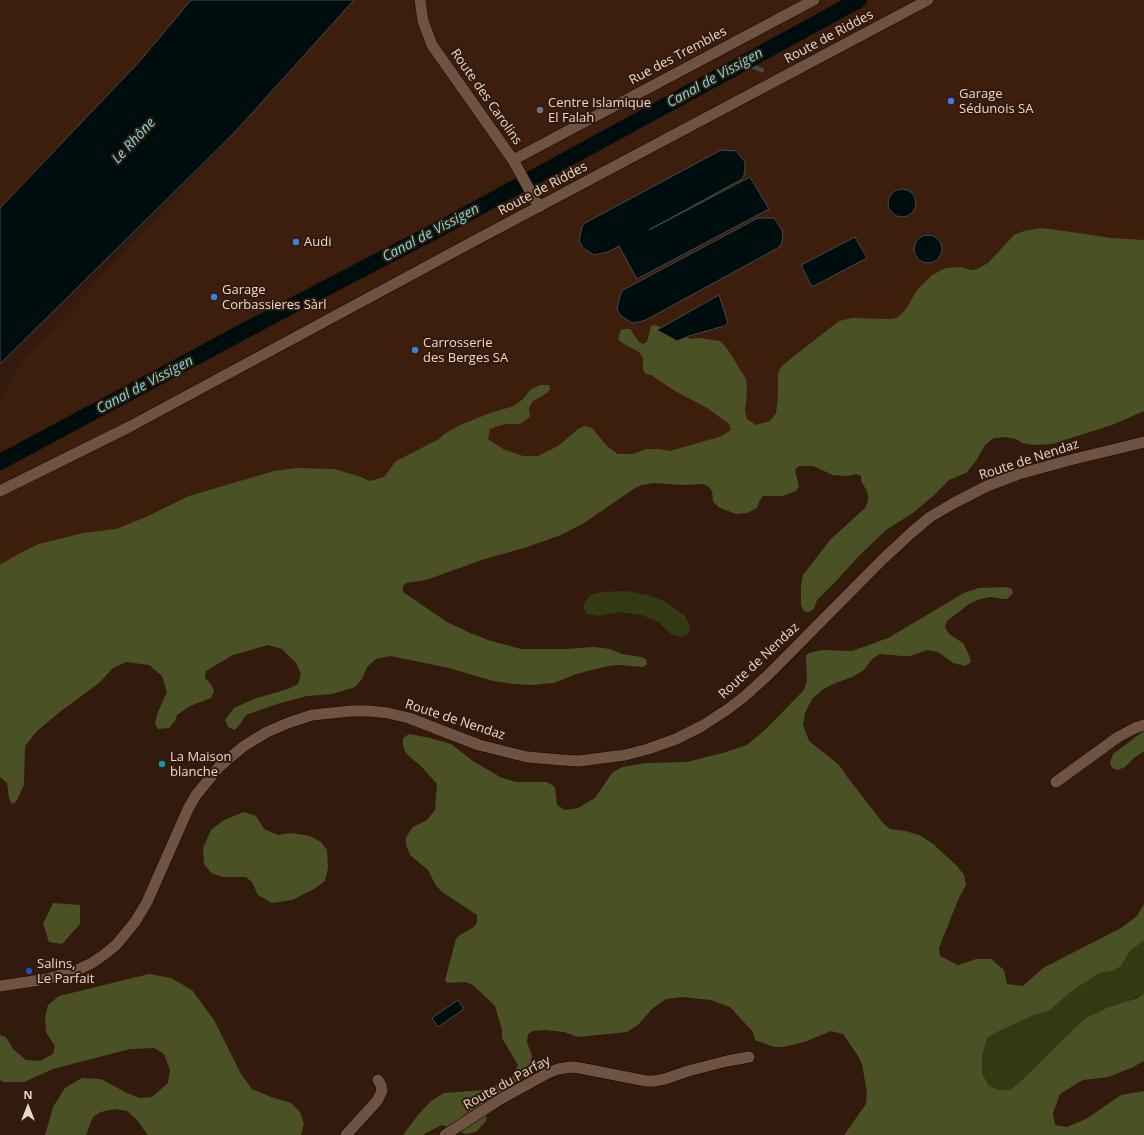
<!DOCTYPE html>
<html>
<head>
<meta charset="utf-8">
<style>
	body { margin:0 }
	#map { position:relative; width:1144px; height:1135px; overflow:hidden; background:#321a0c; font-family:"Open Sans",sans-serif }
	canvas { display:block }
	.north { position:absolute; left:8px; top:1087px; width:40px; height:40px; -webkit-text-stroke:3px #321a0c; paint-order:stroke; rotate:0deg; font-size:11px; font-weight:700; line-height:16px; text-align:center; color:#e9d8cf }
	.north::after { content:''; display:block; margin:auto; width:14px; height:18px; background:#e9d8cf; clip-path:polygon(50% 0,100% 100%,50% 72%,0 100%) }
</style>
</head>
<body>
<div id="map">
<canvas width="1144" height="1135"></canvas>
<div class="north">N</div>
</div>
<script>
const ctx = document.querySelector('canvas').getContext('2d');
ctx.lineJoin = 'round';
function paint(path, color) { ctx.fillStyle = color; ctx.fill(path, 'evenodd'); }
const toPath = rows => new Path2D(rows.map(r => 'M' + r).join(''));
function stroke(path, color, width, dash) { ctx.strokeStyle = color; ctx.lineWidth = width; ctx.lineCap = dash ? 'butt' : 'round'; ctx.setLineDash(dash || []); ctx.stroke(path); }
function drawText(font, color, halo, rows, align = 'center') {
  ctx.font = font + ' "Open Sans",sans-serif'; ctx.lineWidth = 4; ctx.setLineDash([]); ctx.textBaseline = 'middle'; ctx.strokeStyle = halo; ctx.fillStyle = color; for (const [text, x, y, turn = 0] of rows) {
    ctx.save(); ctx.translate(x, y); ctx.rotate((+turn || 0) * Math.PI / 180); ctx.textAlign = isNaN(turn) ? turn : align; if (halo) ctx.strokeText(text, 0, 0); ctx.fillText(text, 0, 0); ctx.restore();
  }
}
const built = toPath([
	[0,0,191,0,139,62,0,208],
	[354,0,1144,0,1144,240,1111,238,1072,232,1042,228,1014,235,988,263,977,269,971,270,961,267,917,290,906,309,898,317,891,319,852,318,839,321,789,360,778,375,778,396,776,413,770,421,756,425,747,419,745,411,747,391,698,338,691,339,669,333,649,331,647,342,643,344,639,342,630,329,622,343,639,352,643,358,643,370,675,391,707,408,729,424,731,430,722,436,670,451,660,449,646,449,633,454,618,454,607,446,592,428,578,429,558,446,539,456,523,456,503,449,488,439,490,429,505,424,520,424,533,400,547,393,530,390,523,399,514,406,493,412,462,424,444,434,439,439,396,461,384,477,370,481,361,477,335,469,146,517,116,529,83,533,20,553,0,565,0,400,20,364,234,133]
]);
const green = toPath([
	[627,591,648,595,664,601,685,616,690,626,689,633,682,637,671,634,658,622,642,615,619,612,599,616,586,614,583,605,589,596,600,592],
	[1144,940,1144,994,1084,1019,1018,1084,1009,1090,999,1090,989,1086,982,1073,982,1057,987,1038,995,1033,1034,1015,1043,1013,1050,1010,1072,991,1099,973,1113,971,1121,966,1130,951]
]);
const forest = toPath([
	[1042,228,1072,232,1111,238,1144,240,1144,411,1112,425,1052,444,1033,445,1022,443,1016,439,1005,437,994,438,985,445,976,461,966,473,949,480,933,496,913,513,886,530,859,556,836,581,817,600,814,609,808,612,804,611,801,605,801,585,803,575,830,540,865,508,868,501,868,496,867,491,861,481,861,476,856,474,848,476,833,475,813,466,799,466,795,470,799,487,796,491,782,496,763,496,760,500,757,508,747,513,736,514,718,507,713,501,712,491,708,486,701,484,683,485,653,483,642,485,635,488,584,523,561,535,527,547,485,559,426,580,406,583,403,586,403,592,447,622,470,633,491,641,521,649,565,649,594,647,610,649,622,654,641,657,646,659,647,664,643,667,619,665,608,666,576,674,554,683,532,685,514,684,493,681,449,668,390,656,376,659,367,667,362,679,355,687,332,694,307,696,277,704,246,715,240,724,235,730,228,727,225,720,234,708,254,699,288,689,298,684,301,674,296,663,282,649,268,645,233,655,206,671,205,678,211,684,214,691,211,698,190,706,177,715,175,721,169,728,158,729,155,724,157,714,167,692,162,676,149,665,126,662,113,668,99,683,61,711,37,731,25,746,24,785,16,802,12,804,9,798,7,783,0,777,0,565,20,553,39,544,83,533,116,529,146,517,189,496,274,471,297,468,335,469,361,477,370,481,384,477,396,461,439,439,444,434,462,424,493,412,514,406,523,399,530,390,540,385,549,385,550,389,547,393,533,401,529,408,530,417,520,424,505,424,490,429,488,439,503,449,523,456,538,456,558,446,578,429,585,426,592,428,607,446,618,454,633,454,646,449,660,449,670,451,722,436,731,430,729,424,707,408,675,391,651,375,646,374,643,370,643,358,639,352,622,343,618,339,621,330,624,329,630,329,639,342,643,344,647,342,651,326,656,325,669,333,691,339,698,338,720,341,728,350,746,379,747,391,745,411,747,419,756,425,770,421,776,413,778,396,778,375,780,368,789,360,839,321,852,318,891,319,898,317,906,309,917,290,932,275,946,268,961,267,971,270,977,269,988,263,1014,235,1024,231],
	[1006,587,1012,589,1013,593,1007,599,1004,599,991,597,980,599,969,604,947,621,945,627,949,634,963,643,969,655,971,662,965,666,953,663,938,652,928,650,910,656,902,656,880,654,872,659,864,670,852,677,833,684,822,690,812,699,805,713,803,725,809,741,839,765,848,778,883,823,890,829,906,831,921,836,932,843,957,866,964,875,966,885,958,900,939,948,940,956,958,965,976,959,991,959,1004,970,1007,984,1023,986,1043,968,1121,928,1137,916,1144,904,1144,940,1130,951,1121,966,1113,971,1099,973,1072,991,1050,1010,1043,1013,1034,1015,995,1033,987,1038,982,1057,982,1073,989,1086,999,1090,1009,1090,1018,1084,1084,1019,1107,1008,1137,998,1144,994,1144,1061,1131,1068,1108,1077,1083,1080,1060,1094,1053,1113,1055,1125,1067,1127,1086,1119,1121,1095,1144,1091,1144,1135,844,1135,866,1104,867,1093,862,1064,858,1056,843,1034,831,1031,804,1042,783,1047,774,1047,755,1040,753,1032,730,1007,711,1000,682,997,666,999,652,1009,638,1025,627,1032,578,1037,564,1032,545,1030,533,1031,528,1034,527,1042,532,1056,529,1068,523,1077,488,1102,486,1121,476,1132,466,1134,442,1125,428,1132,423,1135,403,1135,418,1115,431,1101,444,1093,483,1090,495,1086,512,1077,518,1065,502,1038,502,1030,495,1006,473,985,465,982,447,983,445,980,456,939,460,935,474,927,477,922,477,915,442,892,435,884,428,870,410,855,406,845,406,837,413,827,427,820,435,810,437,784,421,766,411,758,405,752,403,745,403,738,409,734,430,738,451,744,473,761,500,777,516,782,547,782,555,787,557,805,565,810,578,808,595,798,612,773,622,767,647,763,687,762,726,752,747,745,766,729,804,690,807,679,806,656,809,653,822,650,852,651,888,638,964,593,979,588],
	[1144,731,1144,751,1134,758,1125,767,1118,770,1112,768,1110,763,1113,754,1141,733],
	[244,812,256,816,264,829,278,835,291,833,310,836,321,842,327,850,328,868,325,881,314,889,292,900,272,903,258,895,252,882,246,877,223,877,211,873,204,864,203,848,211,830,224,820],
	[53,903,80,905,80,924,62,944,49,942,43,924],
	[149,974,171,978,192,990,214,1020,241,1074,252,1089,271,1097,291,1103,300,1112,304,1123,301,1135,148,1135,136,1119,127,1111,115,1109,101,1112,93,1117,86,1135,45,1135,53,1107,65,1088,82,1078,101,1079,127,1093,140,1098,152,1097,168,1083,170,1070,164,1054,154,1048,130,1049,53,1069,24,1082,4,1082,0,1080,0,1035,6,1037,13,1049,26,1060,40,1061,53,1054,55,1046,46,1032,45,1017,48,1005,59,996]
]);
const water = toPath([
	[191,0,354,0,234,133,0,364,0,208,139,62,191,0],
	[721,150,736,151,741,157,745,162,745,168,744,175,742,179,649,230,750,177,769,209,637,279,619,246,608,252,594,255,583,248,579,241,582,227,585,223,721,150],
	'888 203a14 14 0 1 1 28 0a14 14 0 1 1-28 0Z',
	[758,218,774,218,782,230,783,235,782,242,780,246,776,249,646,320,639,322,632,323,621,316,617,309,620,295,623,290,758,218],
	'914 249a14 14 0 1 1 28 0a14 14 0 1 1-28 0Z',
	[855,237,867,258,812,287,801,265,855,237],
	[719,295,728,323,724,326,689,336,677,341,657,330,719,295],
	[458,1000,464,1009,438,1027,432,1018,458,1000]
]);
const stream = toPath([
	[743,63,762,70]
]);
const canal = toPath([
	[0,462,263,321,443,227,859,0]
]);
const minor = toPath([
	[420,0,423,21,432,45,513,160,539,207],
	[513,160,814,0],
	[1056,782,1118,737,1135,728,1144,725],
	[346,1135,377,1101,382,1091,381,1085,378,1080],
	[445,1135,499,1100,548,1073,558,1069,571,1067,580,1068,646,1081,654,1081,665,1079,688,1071,727,1061,749,1057]
]);
const tertiary = toPath([
	[0,491,129,427,474,241,928,0]
]);
const secondary = toPath([
	[0,986,47,979,75,971,92,963,105,954,116,945,135,922,147,902,188,809,196,795,219,767,227,760,244,746,267,732,288,723,312,715,351,711,369,711,388,713,409,718,479,745,527,757,562,760,579,761,625,755,648,749,676,739,702,726,728,709,745,696,768,675,883,559,911,533,930,517,954,503,987,486,1019,474,1070,460,1144,442]
]);
const markers = [
	[951,101,4,"#3f7fe0"],
	[540,110,4,"#6b7280"],
	[296,242,4,"#3f7fe0"],
	[214,297,4,"#3f7fe0"],
	[415,350,4,"#3f7fe0"],
	[162,764,4,"#0f9aa8"],
	[29,971,4,"#1a4fb4"]
];
const streetNames = [
	["Route de Riddes",829,37,-28],
	["Rue des Trembles",678,56,-28],
	["Route des Carolins",486,97,55],
	["Route de Riddes",543,189,-28],
	["Route de Nendaz",1029,460,-18],
	["Route de Nendaz",759,661,-43],
	["Route de Nendaz",455,720,18],
	["Route du Parfay",507,1083,-29]
];
const poiNames = [
	["Garage",959,94],
	["Sédunois SA",959,109],
	["Centre Islamique",548,103],
	["El Falah",548,118],
	["Audi",304,242],
	["Garage",222,290],
	["Corbassieres Sàrl",222,305],
	["Carrosserie",423,343],
	["des Berges SA",423,358],
	["La Maison",170,757],
	["blanche",170,772],
	["Salins,",37,964],
	["Le Parfait",37,979]
];
const waterNames = [
	["Canal de Vissigen",715,78,-29],
	["Le Rhône",134,141,-47],
	["Canal de Vissigen",431,233,-28],
	["Canal de Vissigen",145,385,-28]
];
paint(built, '#3d1e0c');
paint(green, '#333a13');
paint(forest, '#4a5225');
paint(water, '#000d0e');
stroke(water, '#464a48', 1);
stroke(stream, '#464a48', 4.5);
stroke(canal, '#000d0e', 16);
stroke(minor, '#190400', 12);
stroke(tertiary, '#190400', 12);
stroke(secondary, '#190400', 12);
stroke(minor, '#6e5242', 11);
stroke(tertiary, '#6e5242', 11);
stroke(secondary, '#6e5242', 11);
for (const [x, y, r, color] of markers) { const dot = new Path2D(); dot.arc(x, y, r, 0, 2 * Math.PI); ctx.fillStyle = color; ctx.fill(dot); stroke(dot, '#321a0c', 1.5); }
drawText('13px', '#e9d8cf', '#321a0c', streetNames);
drawText('13px', '#e9d8cf', '#321a0c', poiNames, 'left');
drawText('italic 14px', '#74dde1', '#321a0c', waterNames);
</script>
</body>
</html>
